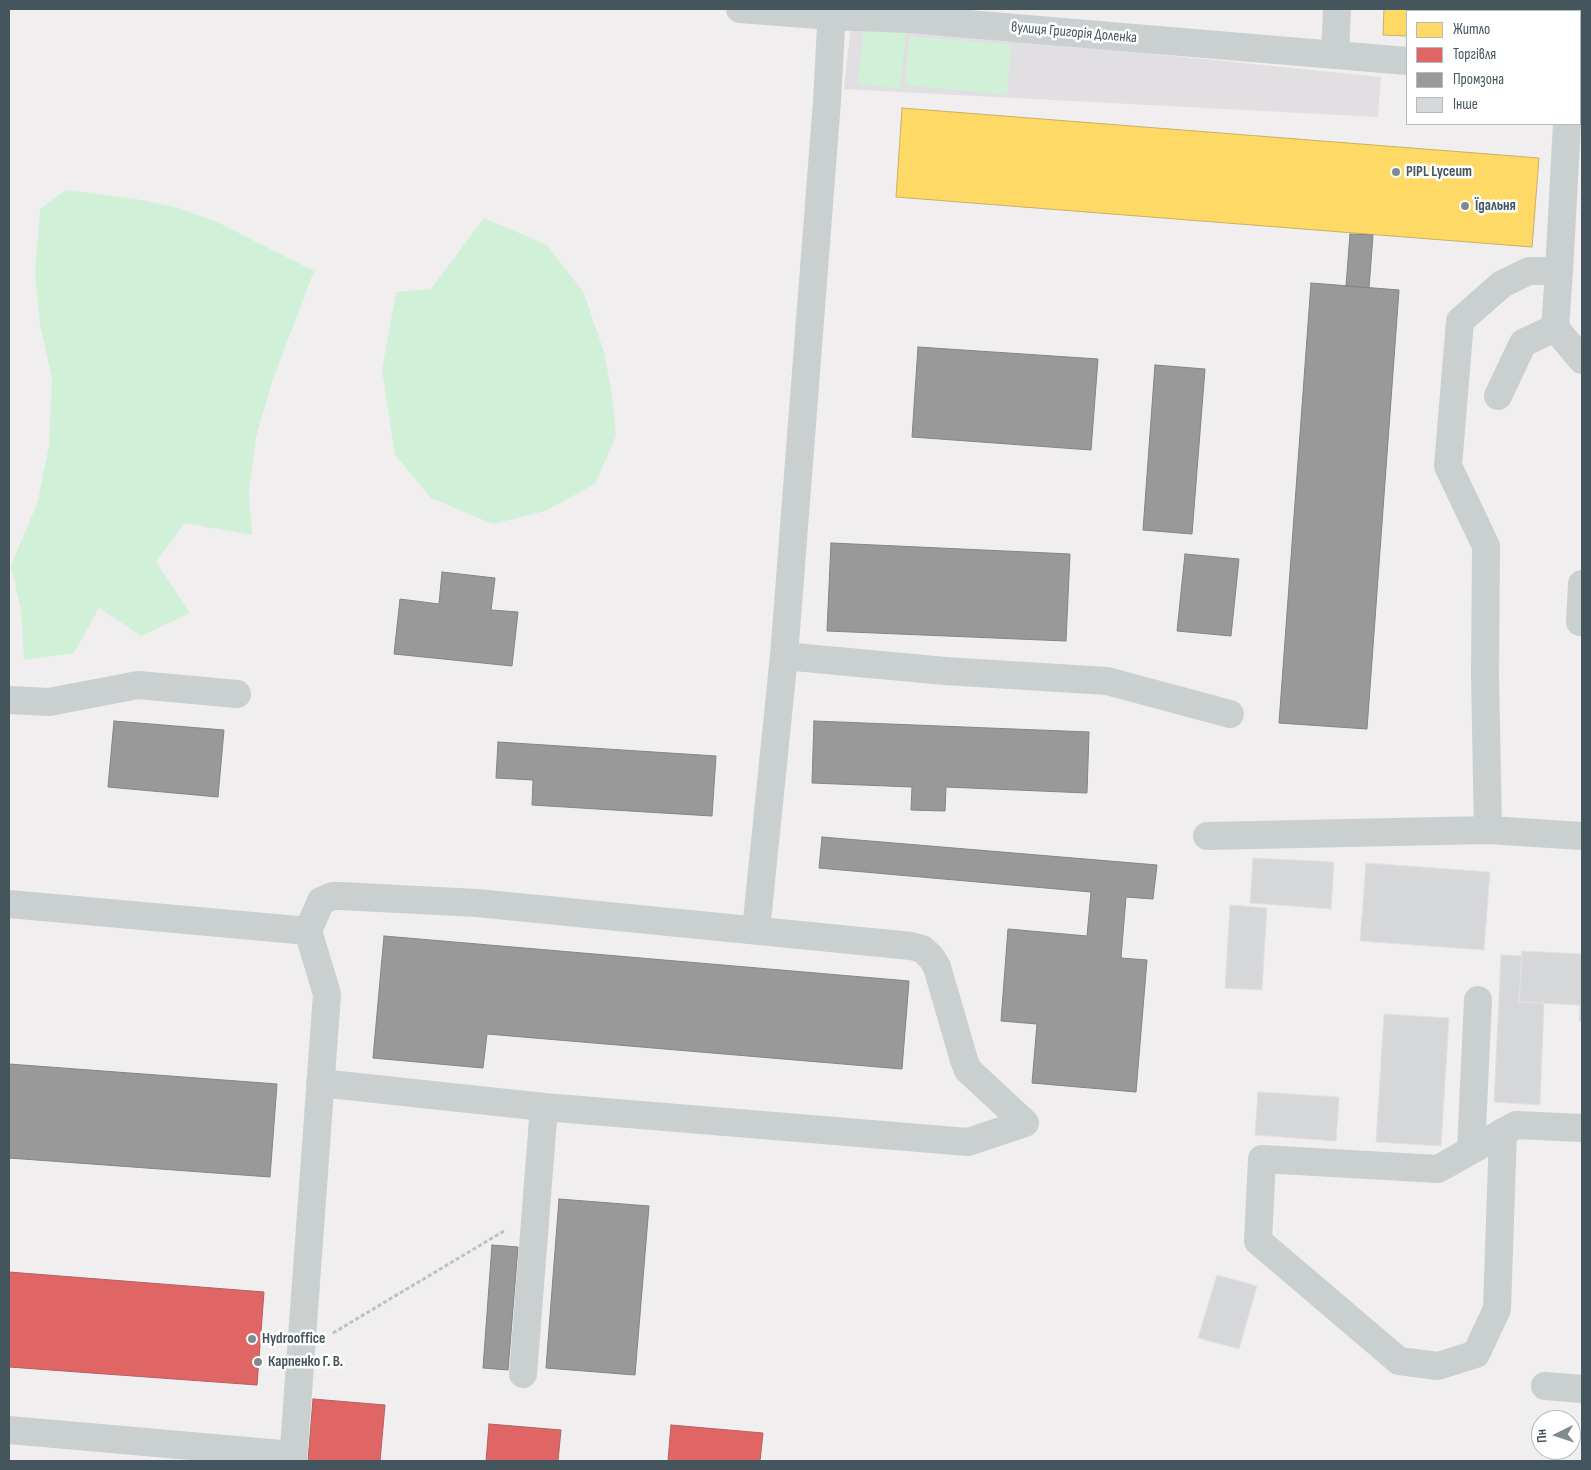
<!DOCTYPE html>
<html>
<head>
<meta charset="utf-8">
<style>
	body { margin:0 }
	#map { position:relative; width:1591px; height:1470px; overflow:hidden; background:#f0eeef; font-family:"Sofia Sans Condensed",sans-serif }
	canvas { display:block }
	.frame { position:absolute; inset:0; border:10px solid #44555d; pointer-events:none }
	.legend { position:absolute; left:1406px; top:10px; width:175px; height:115px; box-sizing:border-box; background:#fff; border:1px solid #b4bbbe; margin:0; padding:6px 9px; list-style:none; font-size:15px; color:#44555d }
	.legend li { display:flex; align-items:center; gap:10px; height:25px }
	.legend b { width:25px; border:1px solid #b4bbbe }
	.north { position:absolute; left:1531px; top:1410px; width:50px; height:50px; box-sizing:border-box; background:#fff; border:1px solid #b4bbbe; border-radius:50%; rotate:266deg; font-size:14px; font-weight:700; line-height:20px; text-align:center; color:#44555d }
	.north::after { content:''; display:block; margin:auto; width:18px; height:22px; background:#808b90; clip-path:polygon(50% 0,100% 100%,50% 72%,0 100%) }
</style>
</head>
<body>
<div id="map">
<canvas width="1591" height="1470"></canvas>
<div class="frame"></div>
<ul class="legend">
<li><b style="height:14px;background:#ffd966"></b>Житло</li>
<li><b style="height:14px;background:#e06666"></b>Торгівля</li>
<li><b style="height:14px;background:#999"></b>Промзона</li>
<li><b style="height:14px;background:#d6d7d9"></b>Інше</li>
</ul>
<div class="north">Пн</div>
</div>
<script>
const ctx = document.querySelector('canvas').getContext('2d');
ctx.lineJoin = 'round';
function paint(path, color) { ctx.fillStyle = color; ctx.fill(path, 'evenodd'); }
const toPath = rows => new Path2D(rows.map(r => 'M' + r).join(''));
function stroke(path, color, width, dash) { ctx.strokeStyle = color; ctx.lineWidth = width; ctx.lineCap = dash ? 'butt' : 'round'; ctx.setLineDash(dash || []); ctx.stroke(path); }
function drawText(font, color, halo, rows, align = 'center') {
  ctx.font = font + ' "Sofia Sans Condensed",sans-serif'; ctx.lineWidth = 5; ctx.setLineDash([]); ctx.textBaseline = 'middle'; ctx.strokeStyle = halo; ctx.fillStyle = color; for (const [text, x, y, turn = 0] of rows) {
    ctx.save(); ctx.translate(x, y); ctx.rotate((+turn || 0) * Math.PI / 180); ctx.textAlign = isNaN(turn) ? turn : align; if (halo) ctx.strokeText(text, 0, 0); ctx.fillText(text, 0, 0); ctx.restore();
  }
}
const education = toPath([
	[851,23,1381,77,1378,117,844,89]
]);
const green = toPath([
	[864,27,906,32,900,89,858,84],
	[909,36,1011,45,1007,95,905,85],
	[66,190,136,199,179,208,219,223,314,271,273,379,256,437,249,492,252,535,185,523,156,562,190,613,141,636,99,608,74,653,24,660,21,611,11,565,37,504,49,446,52,379,40,324,35,273,40,209],
	[484,218,547,245,584,293,604,352,612,395,616,436,595,484,545,511,493,524,431,498,395,455,382,370,396,292,431,289]
]);
const homes = toPath([
	[1384,9,1547,9,1547,11,1407,11,1407,36,1383,35,1384,9],
	[1547,9,1582,9,1582,41,1580,41,1580,11,1547,11,1547,9],
	[902,108,1539,158,1532,247,896,197,902,108]
]);
const shops = toPath([
	[9,1272,264,1292,257,1385,9,1367,9,1272],
	[313,1399,385,1405,380,1461,308,1461,313,1399],
	[489,1424,561,1430,558,1461,486,1461,489,1424],
	[671,1425,763,1433,760,1461,668,1461,671,1425]
]);
const industry = toPath([
	[1350,234,1373,235,1369,288,1346,286,1350,234],
	[1311,283,1399,290,1367,729,1279,723,1311,283],
	[918,347,1098,359,1091,450,912,437,918,347],
	[1155,365,1205,369,1192,534,1143,530,1155,365],
	[831,543,1070,554,1066,641,827,631,831,543],
	[1185,554,1239,559,1231,636,1177,631,1185,554],
	[442,572,495,578,491,610,518,612,512,666,394,654,400,599,439,604,442,572],
	[114,721,224,730,218,797,108,787,114,721],
	[814,721,1089,732,1087,793,946,787,945,811,911,810,912,787,812,783,814,721],
	[498,742,716,756,712,816,532,805,533,780,496,778,498,742],
	[822,837,1157,865,1153,899,1126,897,1121,958,1147,960,1136,1092,1032,1083,1037,1024,1001,1021,1008,929,1087,936,1091,892,819,868,822,837],
	[384,936,909,981,902,1069,487,1034,483,1068,373,1058,384,936],
	[9,1064,277,1084,270,1177,9,1158,9,1064],
	[559,1199,649,1206,635,1375,546,1368,559,1199],
	[492,1245,518,1247,508,1370,483,1368,492,1245]
]);
const building = toPath([
	[1253,858,1334,862,1331,909,1250,903,1253,858],
	[1366,863,1490,872,1484,950,1360,941,1366,863],
	[1230,905,1267,908,1262,990,1225,988,1230,905],
	[1522,951,1582,954,1582,1021,1579,1021,1580,1005,1519,1002,1522,951],
	[1501,955,1522,956,1519,1002,1544,1003,1540,1105,1494,1102,1501,955],
	[1384,1014,1449,1018,1441,1146,1376,1142,1384,1014],
	[1258,1092,1339,1097,1336,1141,1255,1135,1258,1092],
	[1217,1275,1257,1286,1239,1349,1198,1338,1217,1275]
]);
const path = toPath([
	[333,1333,504,1231]
]);
const minor = toPath([
	[740,9,831,16,909,19,1407,61],
	[1335,55,1337,9],
	[1580,75,1582,75],
	[1559,271,1567,124],
	[1582,360,1555,328,1559,271,1529,271,1502,284,1460,321,1448,466,1486,546,1485,675,1488,830,1582,836],
	[1498,396,1523,343,1555,328],
	[1580,622,1582,584],
	[784,656,945,671,1107,681,1230,714],
	[9,700,49,702,138,685,237,694],
	[1207,836,1488,830],
	[9,904,308,931,327,994,293,1461],
	[756,930,784,656,827,101,832,9],
	[308,931,321,901,333,896,340,896,477,903,911,946,922,949,931,957,937,967,964,1060,968,1070,1025,1123,968,1142,544,1107],
	[320,1083,544,1107,523,1374],
	[1503,1132,1497,1309,1476,1354,1438,1366,1399,1361,1258,1241,1262,1159,1438,1169,1516,1125,1582,1128],
	[1471,1150,1478,1000],
	[1545,1386,1582,1389],
	[9,1430,293,1455]
]);
const markers = [
	[1396,172,5,"#808b90"],
	[1465,206,5,"#808b90"],
	[252,1339,5,"#808b90"],
	[258,1362,5,"#808b90"]
];
const streetNames = [
	["вулиця Григорія Доленка",1074,33,5]
];
const poiNames = [
	["PIPL Lyceum",1406,172],
	["Їдальня",1475,206],
	["Hydrooffice",262,1339],
	["Карпенко Г. В.",268,1362]
];
paint(education, '#e1dfe1');
paint(green, '#d0f1d7');
paint(homes, '#ffd966');
stroke(homes, '#c7b163', 1);
paint(shops, '#e06666');
stroke(shops, '#b16163', 1);
paint(industry, '#999');
stroke(industry, '#808587', 1);
paint(building, '#d6d7d9');
stroke(building, '#e1e0e2', 1);
stroke(path, '#b6c6bf', 3, [4, 2.5]);
stroke(minor, '#cacfd0', 28);
for (const [x, y, r, color] of markers) { const dot = new Path2D(); dot.arc(x, y, r, 0, 2 * Math.PI); ctx.fillStyle = color; ctx.fill(dot); stroke(dot, '#fff', 2); }
drawText('15px', '#44555d', '#fff', streetNames);
drawText('bold 15px', '#44555d', '#fff', poiNames, 'left');
</script>
</body>
</html>
